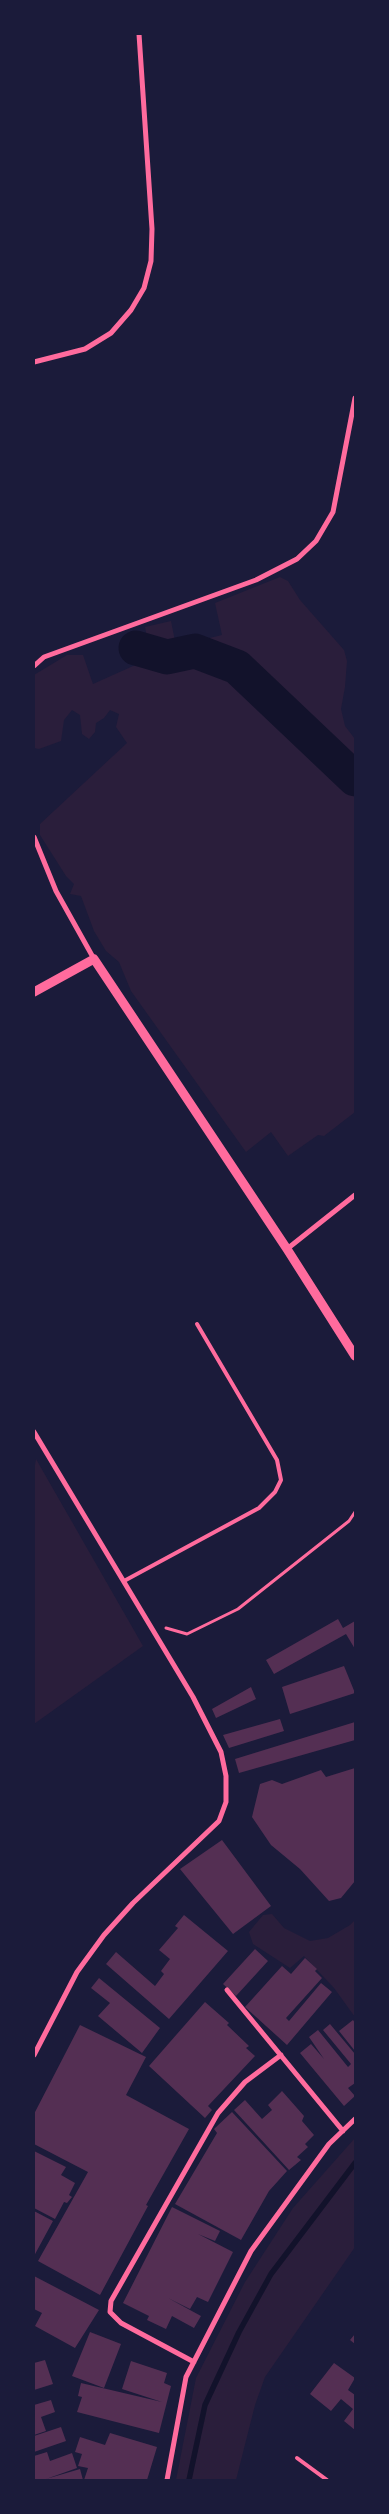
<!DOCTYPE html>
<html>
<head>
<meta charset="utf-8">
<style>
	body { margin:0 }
	#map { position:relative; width:389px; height:2514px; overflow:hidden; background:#1b1b3a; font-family:"Open Sans",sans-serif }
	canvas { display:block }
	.frame { position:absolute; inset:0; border:35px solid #1b1b3a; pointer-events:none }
</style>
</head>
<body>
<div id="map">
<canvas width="389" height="2514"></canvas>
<div class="frame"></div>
</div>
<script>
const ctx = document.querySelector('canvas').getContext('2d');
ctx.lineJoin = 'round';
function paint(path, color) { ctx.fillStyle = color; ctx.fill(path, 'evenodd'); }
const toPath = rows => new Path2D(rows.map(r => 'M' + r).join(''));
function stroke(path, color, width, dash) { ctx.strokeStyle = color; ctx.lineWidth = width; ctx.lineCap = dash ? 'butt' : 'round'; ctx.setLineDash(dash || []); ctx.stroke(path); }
const green = toPath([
	[280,577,288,581,300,600,344,650,347,661,345,687,341,709,345,726,355,739,355,1112,324,1136,318,1135,288,1156,271,1132,246,1152,131,991,119,962,106,951,94,931,81,896,70,894,74,884,66,876,40,835,40,824,127,743,116,727,119,714,110,710,104,718,96,723,95,732,89,739,82,734,80,715,72,710,64,720,61,741,39,749,34,748,34,675,67,655,83,655,93,684,151,658,145,627,171,621,176,646,222,635,215,603],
	[36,1459,143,1646,34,1724,34,1471],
	[272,1914,284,1928,310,1941,328,1938,350,1925,355,1920,355,2017,334,1988,304,1956,290,1968,253,1944,249,1932,263,1915],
	[355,2138,355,2247,265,2377,255,2405,236,2480,176,2480,196,2378,245,2282,293,2208]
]);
const stream = toPath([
	[189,2480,205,2405,239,2332,271,2274,355,2163]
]);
const river = toPath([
	[136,648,167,657,195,651,237,667,355,779]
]);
const building = toPath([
	[338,1619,343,1628,355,1621,355,1649,346,1634,274,1674,266,1660],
	[344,1666,355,1693,290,1714,282,1687],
	[251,1687,256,1699,216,1718,212,1709],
	[280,1719,284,1731,229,1748,223,1735],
	[355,1722,355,1740,239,1773,235,1759],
	[355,1768,355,1881,341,1898,329,1901,300,1869,271,1845,252,1817,260,1784,272,1780,282,1784,321,1770,326,1777],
	[222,1840,271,1906,233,1934,180,1869],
	[184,1915,228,1951,169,2019,106,1964,116,1952,155,1986,164,1974,161,1971,170,1959,159,1950,178,1928,175,1926],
	[255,1949,268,1961,236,1996,223,1984],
	[305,1958,317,1969,315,1971,322,1978,286,2018,289,2021,321,1983,332,1992,287,2045,245,2007,282,1966,291,1974],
	[99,1978,160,2028,142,2053,98,2016,110,2003,91,1988],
	[205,2002,229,2023,227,2025,249,2046,246,2048,255,2056,208,2106,212,2110,205,2118,149,2066],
	[353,2020,355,2023,355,2051,339,2031],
	[330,2024,355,2054,355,2083,348,2088,355,2096,344,2106,300,2053,311,2044,324,2059,309,2037,318,2030,348,2067,351,2064,323,2030],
	[80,2025,146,2057,126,2095,189,2129,146,2205,148,2206,100,2295,38,2261,88,2172,34,2144,34,2114],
	[282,2091,304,2116,302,2121,314,2135,305,2144,308,2147,297,2157,301,2160,289,2170,234,2110,245,2100,262,2119,272,2110,268,2105],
	[232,2112,287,2171,269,2191,241,2240,175,2204,217,2133,214,2129],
	[34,2151,66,2167,61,2175,75,2183,69,2195,72,2197,67,2203,64,2202,55,2219,34,2208],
	[172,2207,220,2231,215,2241,198,2234,233,2252,208,2302,197,2297,190,2309,168,2298,201,2316,194,2328,172,2316,166,2329,147,2320,149,2316,123,2303],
	[34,2211,53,2221,34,2256],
	[34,2276,99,2310,75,2348,35,2326,42,2313,34,2309],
	[90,2332,121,2344,104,2388,72,2376],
	[355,2334,355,2344,350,2340],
	[45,2360,53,2384,34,2390,34,2363],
	[131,2361,167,2373,164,2383,171,2386,159,2433,77,2412,82,2397,78,2396,81,2383,162,2402,122,2389],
	[334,2363,355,2378,348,2390,355,2395,355,2430,344,2421,353,2409,341,2399,331,2411,310,2394],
	[51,2400,55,2412,41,2417,46,2431,34,2435,34,2405],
	[61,2427,66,2441,34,2452,34,2436],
	[110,2433,157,2447,147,2480,84,2480,88,2468,78,2466,82,2454,75,2452,80,2437,105,2445],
	[47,2452,50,2461,72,2453,77,2468,46,2479,80,2469,83,2480,34,2480,34,2456]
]);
const path = toPath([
	[166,1628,187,1634,238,1609,349,1521,355,1512]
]);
const service = toPath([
	[124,1581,259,1508,275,1492,281,1480,277,1460,197,1324],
	[297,2458,327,2480]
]);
const minor = toPath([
	[34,362,85,349,111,333,131,310,144,288,151,261,152,229,139,34],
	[34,666,44,657,256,580,297,559,316,541,333,512,355,398],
	[34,837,56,891,94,959],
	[287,1249,355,1195],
	[34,1432,193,1697,221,1752,226,1776,226,1802,219,1821,133,1903,104,1935,77,1972,34,2055],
	[227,1990,343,2131],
	[194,2362,121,2323,110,2312,111,2301,218,2113,245,2082,281,2055],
	[167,2480,186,2377,251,2251,329,2144,355,2119]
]);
const tertiary = toPath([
	[34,992,94,959,287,1249,355,1356]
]);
paint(green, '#2a1e3b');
stroke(stream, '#12122b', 5.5);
stroke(river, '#12122b', 35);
paint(building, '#542f53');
stroke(path, '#ff6b9d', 3);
stroke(service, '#ff6b9d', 4);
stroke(minor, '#ff6b9d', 5);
stroke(tertiary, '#ff6b9d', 9);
</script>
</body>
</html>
